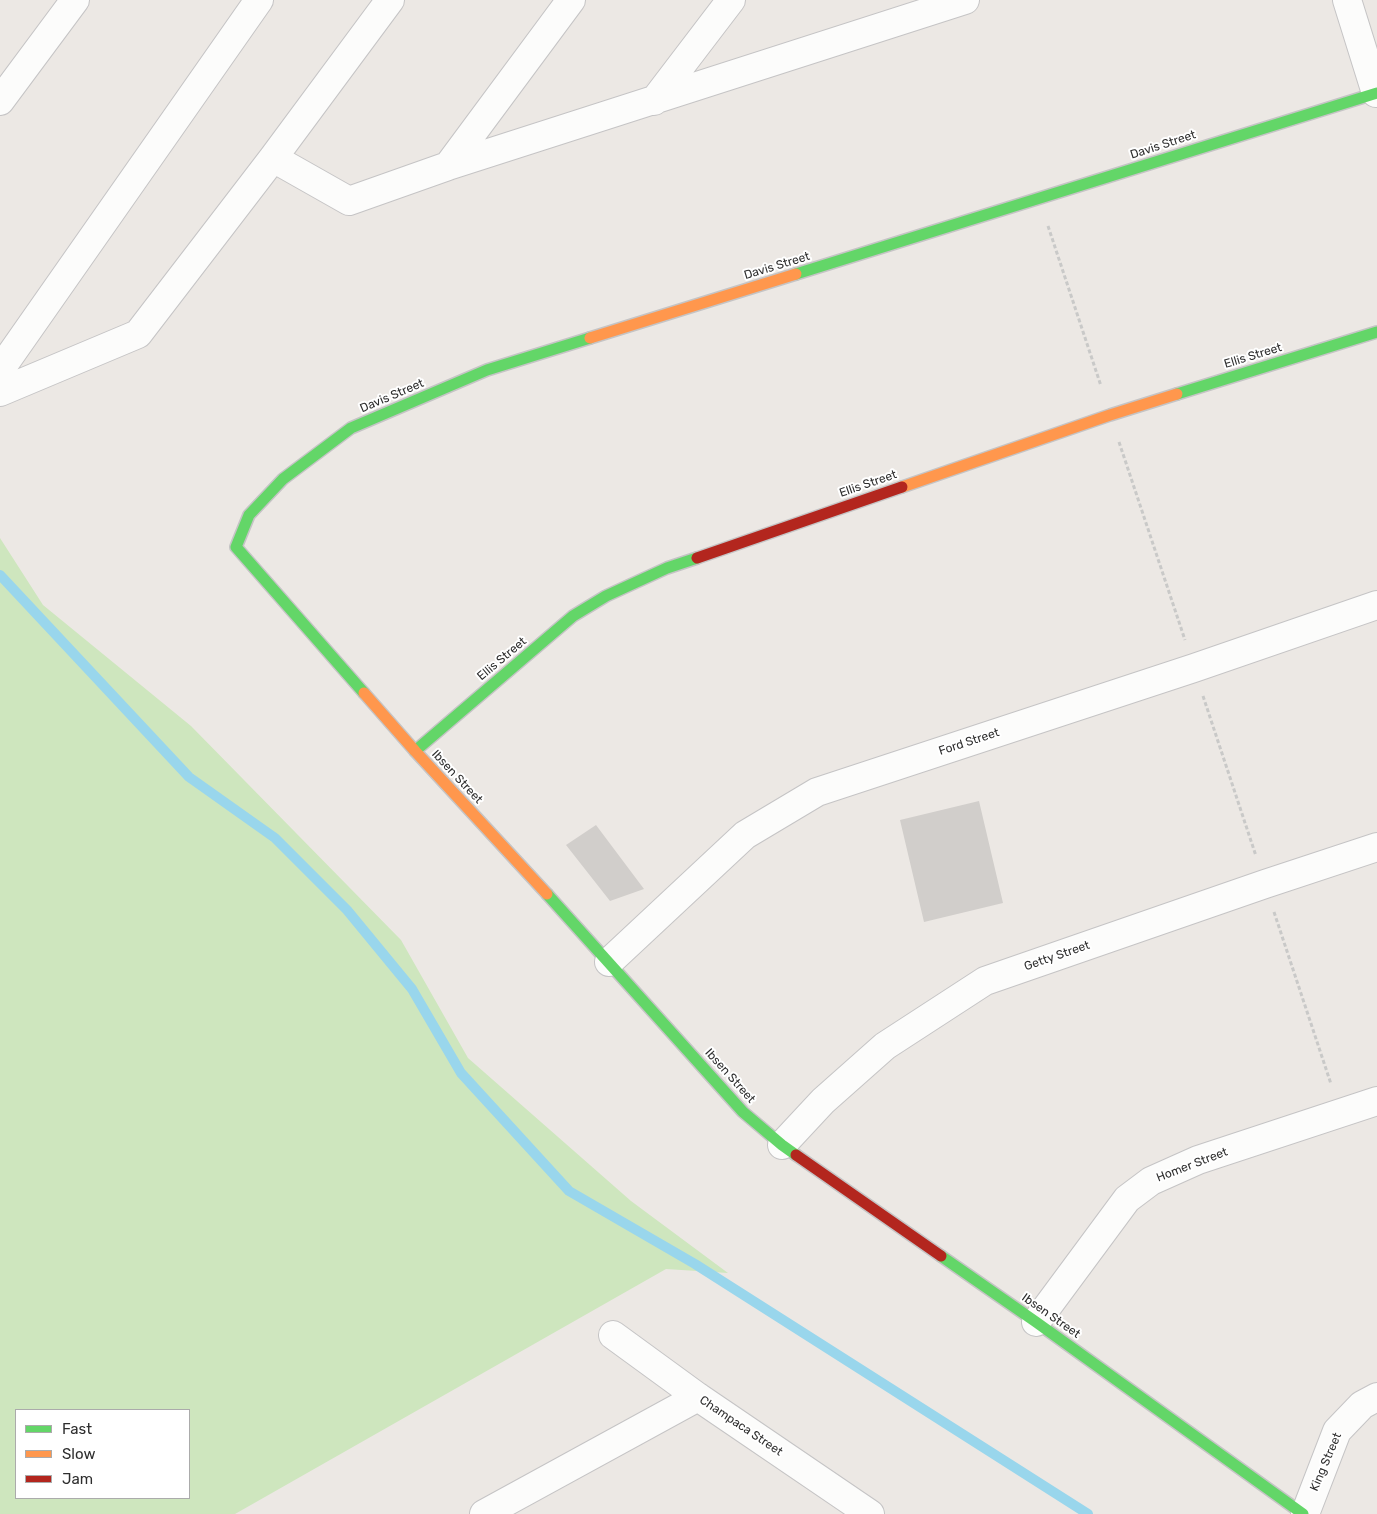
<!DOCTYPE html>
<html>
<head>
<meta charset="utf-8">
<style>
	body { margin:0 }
	#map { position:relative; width:1377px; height:1514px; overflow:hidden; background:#ece8e4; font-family:Rubik,sans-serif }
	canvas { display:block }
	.legend { position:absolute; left:15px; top:1409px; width:175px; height:90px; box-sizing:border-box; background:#fff; border:1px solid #ababab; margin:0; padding:6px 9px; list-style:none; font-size:15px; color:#2e2e2e }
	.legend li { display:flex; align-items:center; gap:10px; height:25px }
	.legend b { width:25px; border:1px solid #ababab }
</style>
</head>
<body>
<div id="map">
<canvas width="1377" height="1514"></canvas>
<ul class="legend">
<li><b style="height:6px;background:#63d668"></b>Fast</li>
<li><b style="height:6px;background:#ff974d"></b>Slow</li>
<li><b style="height:6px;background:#b3261e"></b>Jam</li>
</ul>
</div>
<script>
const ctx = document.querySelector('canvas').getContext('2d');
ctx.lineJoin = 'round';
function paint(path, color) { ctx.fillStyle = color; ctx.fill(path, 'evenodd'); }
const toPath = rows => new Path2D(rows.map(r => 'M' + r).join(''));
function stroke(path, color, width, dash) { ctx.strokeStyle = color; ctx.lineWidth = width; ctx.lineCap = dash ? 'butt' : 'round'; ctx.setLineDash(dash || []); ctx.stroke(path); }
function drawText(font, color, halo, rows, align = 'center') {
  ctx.font = font + ' Rubik,sans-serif'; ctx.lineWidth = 4; ctx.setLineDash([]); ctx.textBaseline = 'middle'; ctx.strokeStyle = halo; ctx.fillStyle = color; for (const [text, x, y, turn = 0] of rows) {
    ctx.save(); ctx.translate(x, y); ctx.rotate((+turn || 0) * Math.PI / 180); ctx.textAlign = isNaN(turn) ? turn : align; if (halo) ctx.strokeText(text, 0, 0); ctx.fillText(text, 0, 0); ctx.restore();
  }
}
const green = toPath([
	[0,538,43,605,191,726,401,940,468,1058,631,1201,728,1273,666,1269,235,1514,0,1514],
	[16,1410,189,1410,189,1498,16,1498]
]);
const stream = toPath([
	[0,575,189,777,275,838,347,910,412,989,461,1073,569,1191,695,1264,1088,1514]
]);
const building = toPath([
	[979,801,1003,903,924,922,900,820],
	[596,825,644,889,610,901,566,845]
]);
const path = toPath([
	[1048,226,1101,386],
	[1119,442,1185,640],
	[1203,696,1256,856],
	[1274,912,1331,1084]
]);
const street = toPath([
	[1347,0,1376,93],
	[0,101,75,0],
	[654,101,731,0],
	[273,158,349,201,448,166,965,0],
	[448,166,571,0],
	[0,370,259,0],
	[0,392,138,334,273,158,390,0],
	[609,962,745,835,817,792,1194,668,1377,605],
	[782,1145,823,1101,885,1046,985,981,1265,884,1377,847],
	[1036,1322,1127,1199,1151,1181,1198,1160,1377,1101],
	[613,1335,698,1397,870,1514],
	[484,1514,698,1397],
	[1305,1514,1337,1431,1362,1405,1377,1397]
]);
const fast = toPath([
	[796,274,1377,93],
	[1177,394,1377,332],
	[364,693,236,547,249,515,283,479,351,428,487,370,590,338],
	[415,751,573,616,606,596,667,568,697,558],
	[547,894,743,1112,782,1145,796,1155],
	[941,1256,1036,1322,1303,1514]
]);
const slow = toPath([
	[590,338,796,274],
	[902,487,1110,415,1177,394],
	[364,693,415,751,547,894]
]);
const jam = toPath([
	[697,558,902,487],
	[796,1155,941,1256]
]);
const streetNames = [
	["Davis Street",1163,145,-18],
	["Davis Street",777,266,-17],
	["Ellis Street",1253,356,-17],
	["Davis Street",392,396,-23],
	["Ellis Street",868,484,-19],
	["Ellis Street",502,659,-40],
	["Ford Street",969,742,-18],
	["Ibsen Street",457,777,47],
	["Getty Street",1057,956,-19],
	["Ibsen Street",730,1076,48],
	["Homer Street",1192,1165,-21],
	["Ibsen Street",1051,1316,35],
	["Champaca Street",741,1426,34],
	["King Street",1326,1462,-67]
];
paint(green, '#cee6be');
stroke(stream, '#99d6ec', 10);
paint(building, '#d1cecb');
stroke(street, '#c5c4c5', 30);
stroke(fast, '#c5c4c5', 14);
stroke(slow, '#c5c4c5', 14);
stroke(jam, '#c5c4c5', 14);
stroke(path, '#c9c9c8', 3, [4, 2.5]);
stroke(street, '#fcfcfb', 28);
stroke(fast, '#63d668', 11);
stroke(slow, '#ff974d', 11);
stroke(jam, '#b3261e', 11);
drawText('12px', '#2e2e2e', '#fff', streetNames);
</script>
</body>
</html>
